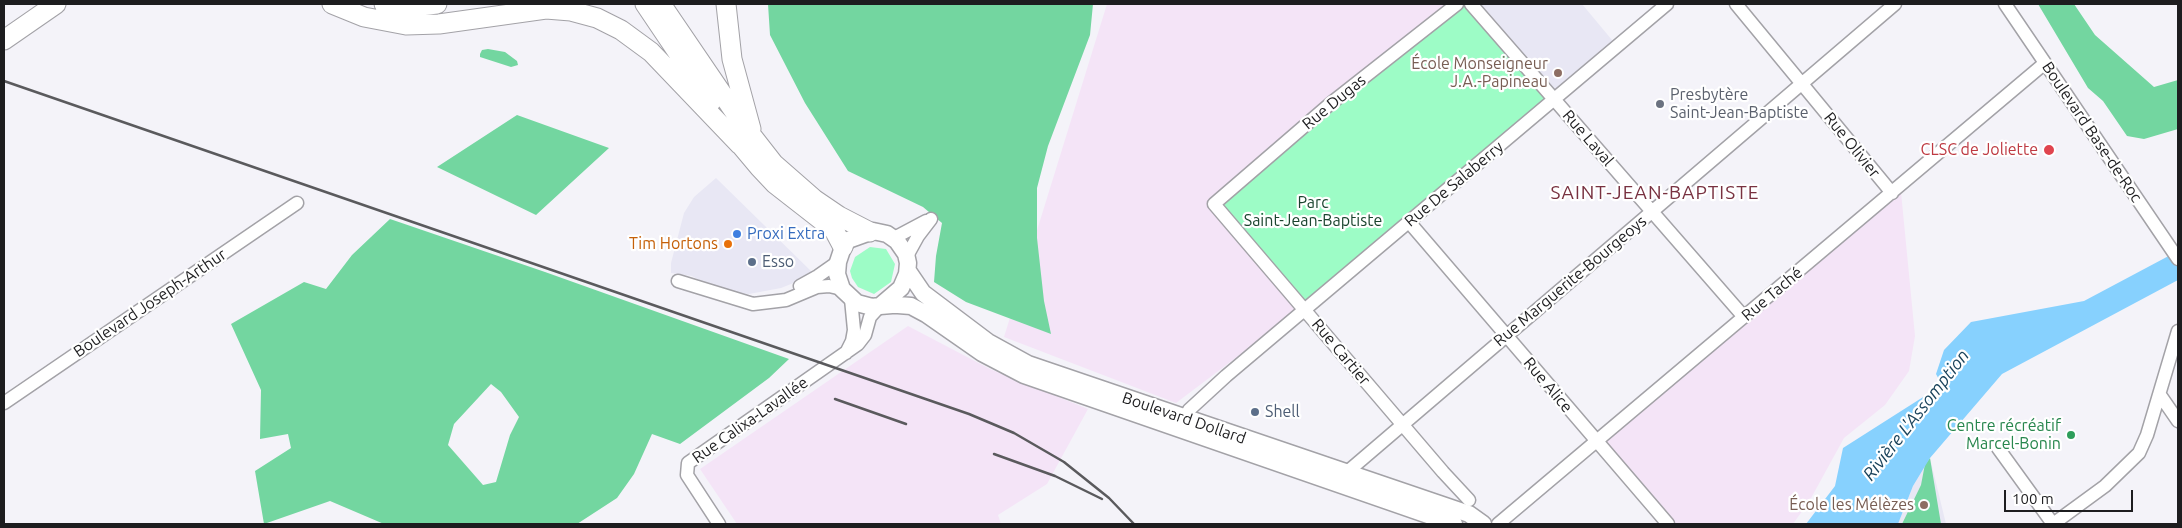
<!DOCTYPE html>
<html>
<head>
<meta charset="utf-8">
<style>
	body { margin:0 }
	#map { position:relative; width:2182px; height:528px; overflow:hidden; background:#f4f3f9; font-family:Ubuntu,sans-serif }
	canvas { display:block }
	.frame { position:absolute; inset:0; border:5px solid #1d1d1f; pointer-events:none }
	.scale { position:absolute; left:2004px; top:490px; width:129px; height:22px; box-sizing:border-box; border:2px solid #1d1d1f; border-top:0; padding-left:6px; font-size:15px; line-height:18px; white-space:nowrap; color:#1d1d1f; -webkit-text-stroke:4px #fff; paint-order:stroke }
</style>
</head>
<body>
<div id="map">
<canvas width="2182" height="528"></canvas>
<div class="frame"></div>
<div class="scale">100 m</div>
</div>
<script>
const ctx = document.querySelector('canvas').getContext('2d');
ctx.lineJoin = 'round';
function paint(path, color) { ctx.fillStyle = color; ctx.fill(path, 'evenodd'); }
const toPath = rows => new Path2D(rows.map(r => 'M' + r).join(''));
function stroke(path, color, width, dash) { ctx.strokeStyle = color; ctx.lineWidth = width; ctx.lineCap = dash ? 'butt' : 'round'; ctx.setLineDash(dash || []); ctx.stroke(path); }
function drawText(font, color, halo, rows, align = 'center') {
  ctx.font = font + ' Ubuntu,sans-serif'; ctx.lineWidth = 4.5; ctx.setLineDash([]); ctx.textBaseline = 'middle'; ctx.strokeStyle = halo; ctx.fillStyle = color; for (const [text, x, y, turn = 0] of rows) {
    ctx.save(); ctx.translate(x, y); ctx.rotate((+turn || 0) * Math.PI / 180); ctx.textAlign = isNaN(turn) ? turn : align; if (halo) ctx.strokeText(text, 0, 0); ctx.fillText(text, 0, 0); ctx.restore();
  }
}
const built = toPath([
	[1471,4,1582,4,1617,46,1554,99],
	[716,178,812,272,805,276,806,278,781,288,749,294,737,293,708,285,692,276,671,273,671,263,684,213,694,197],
	[1930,458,1946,524,1898,524,1913,486]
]);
const industrial = toPath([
	[1107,4,1454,4,1299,310,1176,403,1004,337],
	[1901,192,1915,336,1909,371,1885,405,1844,438,1810,500,1793,524,1673,524,1605,441],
	[908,326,990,369,1088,409,1047,484,998,515,1001,524,737,524,700,469]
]);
const green = toPath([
	[1457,4,1471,4,1554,99,1305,310,1214,204],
	[870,247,886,249,895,264,891,282,874,294,858,287,852,278,850,271,855,257]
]);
const forest = toPath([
	[768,4,1093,4,1090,35,1048,146,1037,188,1037,238,1044,301,1051,334,966,302,934,282,936,256,942,223,923,207,848,171,805,103,770,35],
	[2038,4,2074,4,2095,35,2154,87,2178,80,2178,129,2144,139,2127,136,2103,101,2088,88],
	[488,49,505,52,517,61,518,65,511,67,480,57,480,54,482,50],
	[517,115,609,148,536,215,437,167],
	[390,219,545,272,789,359,769,378,680,444,652,434,634,474,617,498,577,524,384,524,330,501,264,524,255,471,291,448,288,434,260,439,261,390,231,324,304,282,326,289,352,255],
	[491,384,501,392,519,417,510,435,496,482,483,485,448,445,454,424],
	[1930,458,1941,524,1902,524,1921,485,1925,464]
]);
const water = toPath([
	[2178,251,2178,280,2002,374,1930,458,1913,486,1898,524,1806,524,1835,486,1843,448,1942,385,1936,374,1944,350,1971,322,2084,301]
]);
const minor = toPath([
	[1457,4,1330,104,1214,204,1443,472,1469,500],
	[1471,4,1744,317],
	[1736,4,1892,193],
	[2005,4,2178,259],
	[1409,222,1668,524],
	[894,238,926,221],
	[907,256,918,236,931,219],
	[678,281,753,304,786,300,817,287,829,286,842,289],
	[800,286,818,276,838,262],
	[846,353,852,341,854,330,851,299],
	[2160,395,2178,421],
	[4,403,297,203],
	[1181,425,1189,410,1226,376,1667,4],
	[1998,448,2053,524],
	[1344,477,1346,473,1895,4],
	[719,524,687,475,688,463,858,344,865,335,870,317,880,306],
	[1498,524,2045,63],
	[2053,524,2105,486,2139,453,2147,435,2178,331]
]);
const major = toPath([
	[908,271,923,293,988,342,1028,364,1469,514,1483,524],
	[880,306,901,288,907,274,908,263,906,254,897,241,887,234,873,231,848,240,843,247,838,262,837,274,842,289,857,303,872,307,880,306,892,305,898,305,911,306,926,314,982,353,1024,375,1454,524]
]);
const highway = toPath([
	[332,4,364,17,406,25,439,24,546,9,571,11,597,18,621,30,651,52,740,145],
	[384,4,410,7,437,4],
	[645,4,711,102],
	[661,4,742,123,774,164,814,199,839,216,870,232],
	[726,4,732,59,751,129],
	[4,40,56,4],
	[733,136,759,167,775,184,834,230,843,247]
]);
const rail = toPath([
	[4,81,969,414,1014,433,1064,462,1109,498,1134,524],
	[835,399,906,424],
	[994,454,1055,476,1102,499]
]);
const markers = [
	[1558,73,5,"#8d6e63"],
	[1660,104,5,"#6b7280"],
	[2049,150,6,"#e0444e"],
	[737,234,5,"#3f7fe0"],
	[728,244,5,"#e8710a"],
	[752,262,5,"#5c6f8a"],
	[1255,412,5,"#5c6f8a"],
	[2071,435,5,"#2e9e5b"],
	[1924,505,5,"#8d6e63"]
];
const educationNames = [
	["École Monseigneur",1548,64],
	["J.A.-Papineau",1548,82],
	["École les Mélèzes",1914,505]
];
const worshipNames = [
	["Presbytère",1670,95],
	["Saint-Jean-Baptiste",1670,113]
];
const streetNames = [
	["Rue Dugas",1334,102,-39],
	["Boulevard Base-de-Roc",2092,132,56],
	["Rue Laval",1588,138,49],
	["Rue Olivier",1852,145,51],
	["Rue De Salaberry",1454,184,-40],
	["Rue Marguerite-Bourgeoys",1570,281,-40],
	["Rue Taché",1772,294,-40],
	["Boulevard Joseph-Arthur",150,303,-34],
	["Rue Cartier",1341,352,50],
	["Rue Alice",1548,385,50],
	["Boulevard Dollard",1184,418,19],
	["Rue Calixa-Lavallée",750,420,-35]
];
const healthNames = [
	["CLSC de Joliette",2038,150]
];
const parkNames = [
	["Parc",1313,203],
	["Saint-Jean-Baptiste",1313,221]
];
const shopNames = [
	["Proxi Extra",747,234]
];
const foodNames = [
	["Tim Hortons",718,244]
];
const serviceNames = [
	["Esso",762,262],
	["Shell",1265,412]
];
const leisureNames = [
	["Centre récréatif",2061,426],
	["Marcel-Bonin",2061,444]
];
const waterNames = [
	["Rivière L'Assomption",1916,415,-52]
];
const quarterNames = [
	["SAINT-JEAN-BAPTISTE",1655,193]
];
paint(built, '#e8e7f4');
paint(industrial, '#f4e4f7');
paint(green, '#9dfcc6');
paint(forest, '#73d6a0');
paint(water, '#87d1fe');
stroke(minor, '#a3a2a7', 15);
stroke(major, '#a3a2a7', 19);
stroke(highway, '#a3a2a7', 21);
stroke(minor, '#fff', 12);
stroke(major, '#fff', 16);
stroke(highway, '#fff', 19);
stroke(rail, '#5a5a5d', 2.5);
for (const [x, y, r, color] of markers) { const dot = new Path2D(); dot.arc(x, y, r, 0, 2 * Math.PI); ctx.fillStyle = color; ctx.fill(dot); stroke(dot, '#fff', 2); }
drawText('16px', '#785e54', '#fff', educationNames, 'right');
drawText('16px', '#5b616d', '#fff', worshipNames, 'left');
drawText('16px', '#1d1d1f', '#fff', streetNames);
drawText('16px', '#be3a42', '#fff', healthNames, 'right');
drawText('16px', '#1a442e', '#fff', parkNames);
drawText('16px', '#366cbe', '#fff', shopNames, 'left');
drawText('16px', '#c56008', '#fff', foodNames, 'right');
drawText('16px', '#4e5e75', '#fff', serviceNames, 'left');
drawText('16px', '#27864d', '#fff', leisureNames, 'right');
drawText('italic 18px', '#1a435b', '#fff', waterNames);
ctx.letterSpacing = '1px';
drawText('19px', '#783140', '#fff', quarterNames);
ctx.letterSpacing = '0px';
</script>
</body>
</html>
